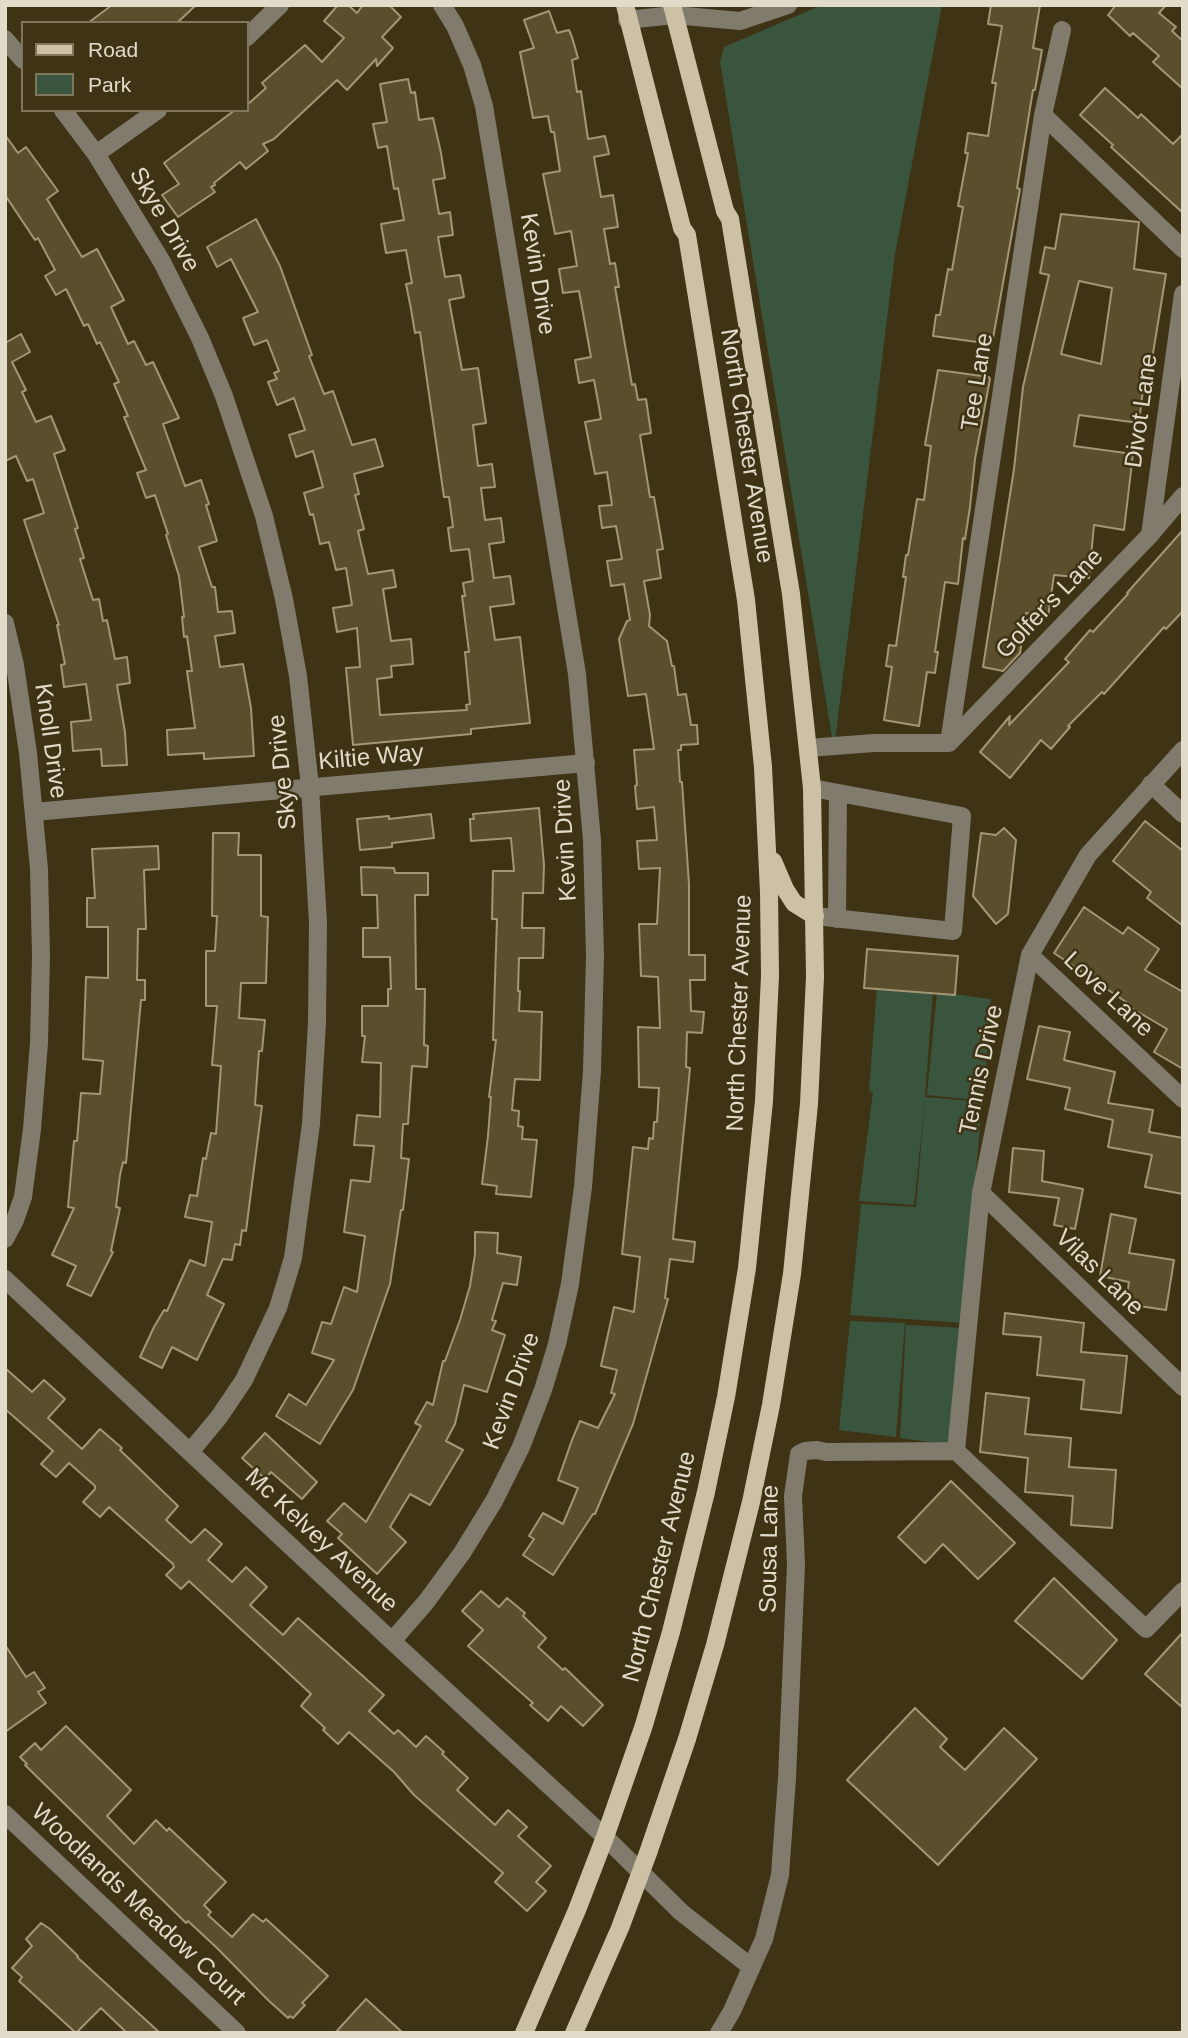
<!DOCTYPE html>
<html>
<head>
<meta charset="utf-8">
<style>
	body { margin:0 }
	#map { position:relative; width:1188px; height:2038px; overflow:hidden; background:#3e3315; font-family:Helvetica,sans-serif }
	canvas { display:block }
	.frame { position:absolute; inset:0; border:7px solid #e1dbca; pointer-events:none }
	.legend { position:absolute; left:21px; top:21px; width:228px; height:91px; box-sizing:border-box; background:#3e3315; border:2px solid #7f765d; margin:0; padding:9px 12px; list-style:none; font-size:21px; color:#e1dbca }
	.legend li { display:flex; align-items:center; gap:14px; height:35px }
	.legend b { width:35px; border:2px solid #7f765d }
</style>
</head>
<body>
<div id="map">
<canvas width="1188" height="2038"></canvas>
<div class="frame"></div>
<ul class="legend">
<li><b style="height:9px;background:#cdc1a5"></b>Road</li>
<li><b style="height:19px;background:#3a553e"></b>Park</li>
</ul>
</div>
<script>
const ctx = document.querySelector('canvas').getContext('2d');
ctx.lineJoin = 'round';
function paint(path, color) { ctx.fillStyle = color; ctx.fill(path, 'evenodd'); }
const toPath = rows => new Path2D(rows.map(r => 'M' + r).join(''));
function stroke(path, color, width, dash) { ctx.strokeStyle = color; ctx.lineWidth = width; ctx.lineCap = dash ? 'butt' : 'round'; ctx.setLineDash(dash || []); ctx.stroke(path); }
function drawText(font, color, halo, rows, align = 'center') {
  ctx.font = font + ' Helvetica,sans-serif'; ctx.lineWidth = 5; ctx.setLineDash([]); ctx.textBaseline = 'middle'; ctx.strokeStyle = halo; ctx.fillStyle = color; for (const [text, x, y, turn = 0] of rows) {
    ctx.save(); ctx.translate(x, y); ctx.rotate((+turn || 0) * Math.PI / 180); ctx.textAlign = isNaN(turn) ? turn : align; if (halo) ctx.strokeText(text, 0, 0); ctx.fillText(text, 0, 0); ctx.restore();
  }
}
const green = toPath([
	[822,5,942,5,895,254,834,749,720,62,724,47],
	[877,987,933,991,925,1097,982,1102,963,1323,850,1315,861,1204,916,1207,925,1099,914,1205,859,1201,873,1092,869,1091],
	[937,992,991,999,984,1101,927,1095],
	[850,1321,905,1323,896,1437,839,1430],
	[906,1325,965,1328,951,1445,900,1438]
]);
const building = toPath([
	[112,5,196,5,177,23,88,23,112,5],
	[338,5,348,5,357,13,363,5,389,5,401,17,382,37,393,48,377,66,376,59,347,90,337,80,274,139,263,144,268,151,246,169,240,162,214,183,215,185,211,187,215,192,178,217,162,195,179,184,164,163,235,110,247,110,247,105,266,88,262,83,305,45,322,62,344,38,324,21,338,5],
	[991,5,1040,5,1033,48,1042,50,1035,90,1033,90,1017,188,1020,189,992,344,933,336,936,315,940,315,948,269,952,270,963,207,958,206,968,153,965,153,968,133,988,136,996,83,992,83,1002,26,988,24,991,5],
	[1116,5,1166,5,1159,13,1176,27,1172,31,1183,41,1183,89,1153,62,1159,56,1133,33,1130,36,1108,15,1116,5],
	[549,11,557,33,569,30,572,37,578,58,572,60,577,92,581,91,588,139,605,136,609,154,594,157,601,197,613,195,618,227,604,229,610,264,615,263,619,287,615,287,632,385,635,384,638,400,646,399,651,433,640,435,650,497,654,497,663,549,657,550,661,578,644,581,650,615,649,626,667,641,672,666,674,666,678,695,686,694,691,725,697,725,698,744,681,745,681,750,678,750,680,782,682,782,689,884,689,955,705,955,705,980,690,980,691,1011,704,1012,702,1033,687,1032,686,1067,690,1068,688,1089,673,1239,695,1242,693,1262,670,1259,665,1298,668,1299,633,1424,595,1514,593,1514,553,1575,523,1555,534,1539,529,1536,543,1513,563,1524,578,1488,558,1480,572,1440,580,1421,598,1428,615,1394,611,1393,617,1370,601,1366,614,1307,634,1312,640,1257,622,1254,633,1147,648,1149,649,1138,653,1139,654,1122,657,1122,659,1088,639,1087,638,1027,660,1028,658,977,641,976,639,924,657,924,660,868,639,869,637,841,657,840,654,807,637,809,635,786,637,785,634,750,654,749,646,694,628,696,619,639,627,621,630,620,624,584,611,586,607,561,622,559,616,526,602,528,599,506,612,505,607,472,595,474,585,422,601,419,599,407,594,380,579,383,575,360,591,357,579,291,563,293,559,269,577,266,571,231,555,234,543,174,560,171,554,132,551,132,548,116,533,118,520,52,534,48,524,20,549,11],
	[408,79,411,93,415,92,419,120,433,118,441,153,445,178,433,180,439,214,450,212,453,235,438,237,445,277,460,275,464,297,449,300,462,370,478,368,486,423,473,425,478,466,492,464,495,487,481,488,485,520,501,518,504,542,489,544,494,578,510,576,514,604,490,607,495,640,520,637,530,723,471,729,471,734,353,745,346,668,360,667,357,628,337,632,333,608,352,605,346,568,336,570,329,542,320,544,313,514,310,515,304,493,323,487,313,451,296,457,289,435,305,430,294,398,277,405,268,382,277,379,274,373,279,371,267,340,254,345,243,318,258,312,231,259,217,267,207,247,256,219,280,266,312,355,309,356,324,394,333,391,352,445,375,439,383,466,354,474,359,494,355,495,364,529,358,531,368,574,393,570,396,587,383,589,391,641,411,639,413,664,391,666,392,677,377,679,380,715,467,710,466,705,470,704,465,652,469,652,462,596,465,596,463,583,473,581,469,549,451,551,448,528,453,527,449,497,444,497,420,332,415,333,411,309,406,284,412,283,406,250,386,253,381,224,404,220,398,188,394,189,387,146,378,148,373,124,387,122,380,84,408,79],
	[1105,88,1138,118,1141,114,1173,144,1183,134,1183,213,1111,147,1113,145,1080,115,1105,88],
	[5,135,18,153,26,147,58,191,47,199,82,257,97,249,124,300,111,307,128,344,134,341,146,365,153,362,179,418,163,424,185,486,201,480,209,504,206,505,217,541,199,547,212,587,215,587,218,612,232,611,235,633,215,636,220,667,243,664,251,708,254,756,204,759,204,753,168,755,167,730,195,728,187,671,192,671,187,636,184,637,182,617,184,617,179,576,166,535,168,534,155,495,146,498,137,473,146,470,124,417,128,416,114,384,119,382,100,342,97,344,88,324,84,326,66,289,56,295,45,276,55,270,38,238,35,240,5,195,5,135],
	[1061,214,1139,222,1134,269,1166,274,1147,390,1143,389,1139,423,1079,415,1074,446,1133,454,1124,530,1094,525,1089,578,1054,575,1048,617,1026,613,1020,653,1003,671,983,667,1014,469,1023,387,1049,275,1040,273,1045,247,1055,249,1061,214],
	[1079,281,1112,288,1101,364,1061,354,1079,281],
	[21,334,30,352,12,362,26,390,22,392,36,422,51,416,65,450,54,454,78,528,75,529,84,558,80,559,93,600,99,599,103,621,107,620,115,659,127,657,130,683,117,685,125,732,127,765,102,766,101,749,73,751,71,722,91,720,86,684,64,687,61,665,65,664,57,625,59,625,24,520,44,513,33,479,27,481,16,456,5,461,5,343,21,334],
	[938,370,989,377,990,379,975,459,970,507,965,539,963,538,958,584,945,582,935,652,938,652,935,673,927,672,919,726,884,720,892,667,886,666,889,645,896,646,906,577,903,577,906,555,908,555,917,499,924,500,931,446,925,445,938,370],
	[1183,530,1183,611,1166,629,1164,627,1104,694,1102,692,1068,726,1070,727,1051,749,1041,740,1010,778,980,752,1010,716,1009,725,1069,662,1065,659,1090,630,1093,632,1128,594,1127,593,1183,530],
	[539,808,544,865,543,893,523,893,522,928,544,928,543,958,519,958,518,991,520,991,519,1011,542,1012,540,1080,515,1079,512,1110,519,1111,518,1126,523,1127,522,1139,537,1140,531,1197,496,1194,497,1186,482,1184,488,1136,491,1097,489,1097,496,1040,493,1040,497,919,492,919,493,871,514,871,511,838,471,841,470,819,474,819,473,814,539,808],
	[431,814,434,838,392,843,392,847,360,850,357,819,389,816,389,819,431,814],
	[1145,821,1183,851,1183,926,1147,898,1151,892,1113,861,1145,821],
	[1004,828,1016,840,1008,914,996,924,973,896,981,833,996,835,1004,828],
	[213,833,239,833,238,855,261,855,261,916,268,917,266,983,241,983,239,1018,265,1020,262,1051,259,1051,255,1105,262,1106,246,1231,242,1230,240,1245,235,1244,232,1260,223,1259,207,1295,224,1304,197,1360,172,1347,162,1368,140,1357,154,1327,164,1310,167,1311,190,1260,205,1266,212,1222,185,1217,190,1195,197,1196,203,1158,206,1159,211,1133,216,1134,221,1066,212,1065,217,1006,206,1006,206,951,215,951,217,916,212,916,213,833],
	[158,846,159,869,144,870,146,929,138,929,137,980,145,980,145,1000,141,1000,126,1163,123,1162,120,1175,116,1207,120,1208,111,1251,113,1252,91,1296,67,1285,76,1266,52,1255,74,1208,68,1207,74,1141,77,1141,81,1093,100,1094,103,1061,83,1059,86,977,108,978,108,927,87,927,87,898,95,898,92,849,158,846],
	[361,867,394,868,395,873,428,873,428,895,415,895,416,989,425,989,424,1045,428,1046,427,1067,412,1066,408,1124,403,1124,401,1158,409,1159,403,1210,401,1210,390,1284,353,1390,320,1444,276,1416,289,1394,306,1405,334,1360,312,1353,322,1322,331,1324,344,1287,357,1292,365,1236,344,1232,351,1180,370,1182,374,1146,354,1145,357,1115,380,1117,381,1063,362,1062,365,1036,362,1036,362,1006,388,1006,388,989,391,989,390,957,363,957,363,928,378,928,377,895,362,895,361,867],
	[1084,907,1123,934,1128,927,1159,949,1145,970,1183,992,1183,1069,1154,1052,1167,1029,1128,1006,1129,1004,1054,953,1084,907],
	[867,949,958,956,955,995,864,988,867,949],
	[1039,1026,1070,1032,1064,1060,1115,1072,1108,1103,1153,1110,1149,1132,1183,1138,1183,1194,1145,1187,1152,1155,1108,1147,1113,1120,1065,1109,1070,1088,1027,1079,1039,1026],
	[1013,1148,1044,1151,1042,1181,1083,1189,1075,1229,1054,1225,1059,1198,1009,1192,1013,1148],
	[1111,1214,1136,1219,1129,1253,1174,1260,1166,1310,1126,1304,1129,1282,1100,1276,1111,1214],
	[475,1232,498,1233,497,1253,521,1257,517,1285,503,1283,492,1320,496,1321,492,1330,505,1335,487,1392,464,1385,455,1424,446,1441,463,1450,430,1505,410,1494,390,1527,406,1542,377,1574,338,1538,342,1534,327,1521,344,1503,366,1522,421,1426,415,1423,427,1402,433,1405,443,1361,445,1361,460,1320,470,1286,475,1254,475,1232],
	[1005,1313,1084,1323,1081,1352,1127,1356,1121,1413,1081,1409,1084,1380,1037,1375,1041,1337,1003,1334,1005,1313],
	[5,1368,32,1392,44,1380,65,1399,48,1418,82,1449,100,1429,122,1448,120,1450,178,1506,166,1520,191,1543,205,1529,222,1544,208,1560,232,1582,246,1567,267,1587,250,1605,283,1635,298,1618,384,1695,369,1711,394,1734,398,1730,416,1747,426,1736,444,1752,442,1754,468,1778,457,1790,495,1825,508,1810,527,1827,518,1836,551,1866,536,1882,546,1891,527,1911,495,1882,503,1873,414,1795,394,1772,349,1732,338,1744,323,1730,325,1728,301,1706,311,1694,189,1581,181,1589,166,1575,174,1567,173,1564,109,1507,100,1517,83,1502,95,1489,95,1486,69,1463,56,1477,41,1464,53,1451,5,1409,5,1368],
	[986,1393,1029,1398,1025,1434,1071,1438,1069,1467,1116,1470,1112,1528,1071,1525,1073,1496,1025,1492,1028,1458,980,1452,986,1393],
	[265,1433,317,1482,302,1499,271,1472,265,1479,242,1458,265,1433],
	[951,1481,1015,1543,978,1579,943,1544,925,1563,898,1537,951,1481],
	[1054,1578,1117,1640,1082,1679,1015,1621,1054,1578],
	[481,1591,499,1607,507,1598,525,1613,523,1616,546,1638,538,1647,563,1670,565,1668,603,1705,583,1726,561,1706,548,1721,530,1705,533,1703,468,1646,483,1630,462,1611,481,1591],
	[1183,1632,1183,1708,1145,1674,1183,1632],
	[5,1645,26,1677,34,1672,45,1688,38,1692,46,1703,5,1732,5,1645],
	[915,1708,947,1739,940,1747,965,1770,1004,1728,1037,1759,938,1865,847,1780,915,1708],
	[66,1726,131,1790,107,1816,134,1844,156,1820,167,1831,169,1828,226,1882,204,1905,211,1912,208,1915,232,1937,253,1914,263,1922,266,1919,328,1976,302,2003,305,2005,293,2018,290,2016,288,2018,269,2001,217,1948,188,1921,186,1923,25,1765,27,1764,20,1757,35,1743,41,1750,66,1726],
	[41,1923,50,1929,78,1956,77,1957,160,2033,127,2033,101,2008,76,2033,19,1981,22,1977,12,1968,32,1946,26,1939,41,1923],
	[366,1999,403,2033,335,2033,366,1999]
]);
const minor = toPath([
	[627,20,674,15,740,21,788,5],
	[247,37,280,5],
	[5,39,23,60],
	[63,110,96,154,162,262,200,338,224,396,264,516,284,599,298,676,310,787,318,922,317,1023,311,1124,293,1258,278,1308,244,1380,219,1417,190,1452],
	[1043,115,1183,249],
	[96,154,158,110],
	[1150,535,1183,294],
	[5,623,15,665,28,753,39,869,41,956,39,1043,32,1129,23,1197,15,1220,5,1239],
	[949,743,1043,115,1062,30],
	[949,743,1150,535,1183,496],
	[808,748,874,743,949,743],
	[1151,784,1183,814],
	[812,788,962,816,953,931,815,916],
	[34,812,586,763],
	[837,919,838,793],
	[1030,955,1183,1099],
	[981,1193,1183,1387],
	[5,1279,392,1641,605,1837,681,1912,751,1967],
	[956,1451,981,1193,1030,955,1088,855,1183,750],
	[392,1641,426,1602,462,1553,494,1501,521,1447,543,1390,557,1344,570,1284,583,1187,592,1071,595,956,592,840,577,674,484,106,472,65,455,26,442,5],
	[5,1814,237,2033],
	[719,2033,732,2011,764,1939,780,1875,787,1778,796,1564,793,1496,799,1454,805,1451,817,1450,826,1452,956,1451,1146,1629,1183,1591]
]);
const major = toPath([
	[773,861,785,889,794,903,815,916],
	[524,2033,577,1910,605,1837,644,1725,671,1632,706,1492,726,1397,747,1268,764,1101,770,976,769,892,763,767,746,600,687,235,682,228,625,5],
	[574,2033,620,1928,648,1853,687,1739,715,1645,751,1502,771,1405,792,1274,809,1104,815,977,812,788,791,594,730,219,725,211,672,5]
]);
const streetNames = [
	["Skye Drive",164,220,60],
	["Kevin Drive",537,274,81],
	["Tee Lane",978,382,-81],
	["Divot Lane",1142,411,-82],
	["North Chester Avenue",746,446,81],
	["Golfer's Lane",1050,604,-46],
	["Knoll Drive",50,741,82],
	["Kiltie Way",371,758,-5],
	["Skye Drive",283,772,-96],
	["Kevin Drive",566,840,-93],
	["Love Lane",1108,995,43],
	["North Chester Avenue",740,1013,-88],
	["Tennis Drive",982,1070,-78],
	["Vilas Lane",1099,1273,44],
	["Kevin Drive",512,1391,-70],
	["Mc Kelvey Avenue",321,1541,43],
	["Sousa Lane",770,1549,-89],
	["North Chester Avenue",660,1567,-76],
	["Woodlands Meadow Court",138,1905,43]
];
paint(green, '#3a553e');
paint(building, '#5b4e2d');
stroke(building, '#a39676', 2);
stroke(minor, '#817b6d', 18);
stroke(major, '#cdc1a5', 18);
drawText('24px', '#e1dbca', '#3e3315', streetNames);
</script>
</body>
</html>
